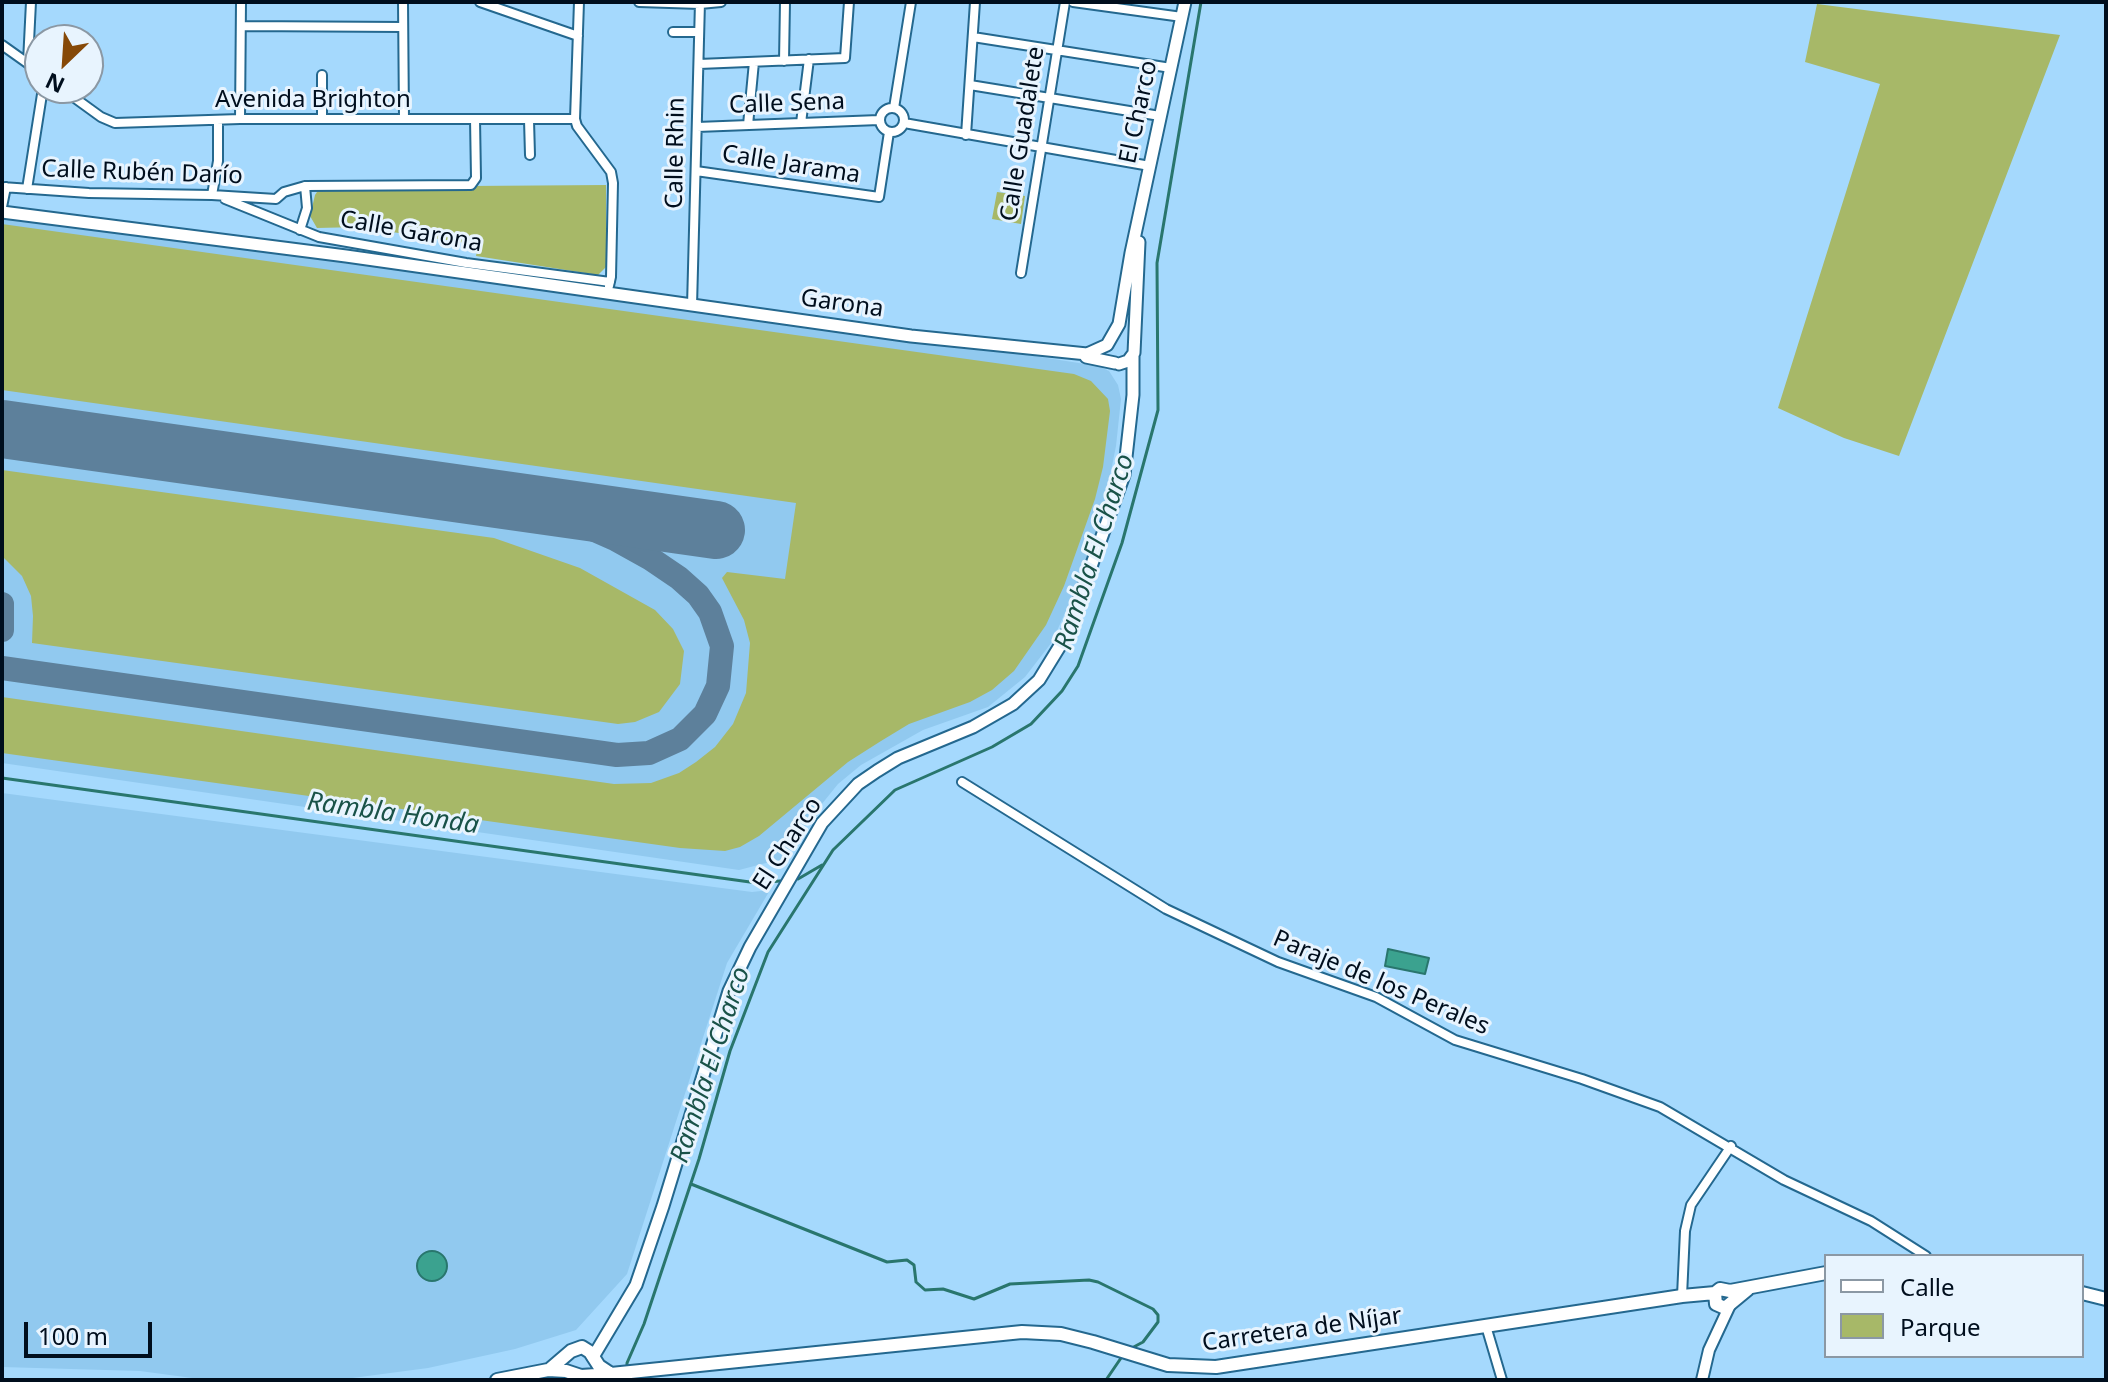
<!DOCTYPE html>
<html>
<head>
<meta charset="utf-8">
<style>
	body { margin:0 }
	#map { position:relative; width:2108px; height:1382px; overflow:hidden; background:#a5d9fd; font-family:"Noto Sans",sans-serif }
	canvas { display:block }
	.frame { position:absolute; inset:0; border:4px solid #000e1d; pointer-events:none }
	.legend { position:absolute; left:1824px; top:1254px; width:260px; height:104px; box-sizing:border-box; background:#e8f4fe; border:2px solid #8b98a4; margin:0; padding:10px 14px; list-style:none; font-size:24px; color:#000e1d }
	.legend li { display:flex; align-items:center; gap:16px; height:40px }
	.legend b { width:40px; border:2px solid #8b98a4 }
	.north { position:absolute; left:24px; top:24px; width:80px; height:80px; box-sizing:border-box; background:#e8f4fe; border:2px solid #8b98a4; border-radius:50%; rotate:205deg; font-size:22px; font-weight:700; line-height:32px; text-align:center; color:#000e1d }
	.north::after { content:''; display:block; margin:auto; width:28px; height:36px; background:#864908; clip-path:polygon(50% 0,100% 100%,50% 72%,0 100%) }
	.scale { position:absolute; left:24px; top:1322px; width:128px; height:36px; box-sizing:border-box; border:4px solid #000e1d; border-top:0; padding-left:10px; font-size:24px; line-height:28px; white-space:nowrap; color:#000e1d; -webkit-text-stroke:6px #e8f4fe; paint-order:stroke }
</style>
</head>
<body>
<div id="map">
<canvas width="2108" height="1382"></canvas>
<div class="frame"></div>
<ul class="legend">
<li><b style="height:10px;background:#fff"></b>Calle</li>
<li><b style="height:22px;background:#a7b868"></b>Parque</li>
</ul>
<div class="north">N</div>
<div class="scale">100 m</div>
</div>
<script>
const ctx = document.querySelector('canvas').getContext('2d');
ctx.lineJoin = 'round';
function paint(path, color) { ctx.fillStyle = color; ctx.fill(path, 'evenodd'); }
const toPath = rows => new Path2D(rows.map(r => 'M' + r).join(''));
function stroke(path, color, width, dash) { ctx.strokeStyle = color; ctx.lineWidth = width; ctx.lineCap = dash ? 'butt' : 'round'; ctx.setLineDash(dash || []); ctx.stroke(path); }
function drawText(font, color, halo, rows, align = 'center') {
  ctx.font = font + ' "Noto Sans",sans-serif'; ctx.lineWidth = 6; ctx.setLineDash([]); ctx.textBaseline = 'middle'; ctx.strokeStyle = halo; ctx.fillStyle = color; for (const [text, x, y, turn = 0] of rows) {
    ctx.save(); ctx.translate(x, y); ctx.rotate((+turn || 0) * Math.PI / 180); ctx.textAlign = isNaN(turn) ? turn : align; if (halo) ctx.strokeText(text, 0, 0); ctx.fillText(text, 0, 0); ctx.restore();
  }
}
const built = toPath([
	[2,209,938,341,1098,366,1109,371,1118,385,1121,399,1116,446,1097,541,1052,642,1025,677,988,707,923,730,861,765,838,784,813,815,788,852,786,863,766,863,739,870,2,763],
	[2,793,752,892,770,890,727,963,627,1274,576,1330,515,1349,428,1368,337,1380,207,1380,140,1371,2,1367]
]);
const green = toPath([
	[1817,4,2060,35,1899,456,1844,438,1778,408,1880,84,1805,62],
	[606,185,606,267,598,275,476,256,478,245,359,227,317,228,310,216,315,195,319,189,331,187],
	[997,192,1025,196,1021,224,992,219],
	[2,224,1074,374,1091,381,1108,399,1110,411,1103,467,1095,499,1064,586,1046,625,1014,671,992,690,970,702,909,724,881,741,848,762,759,836,740,847,725,851,680,848,2,753,2,697,614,784,651,783,679,773,696,762,715,747,733,724,746,693,750,643,744,620,722,578,727,572,785,579,796,503,2,390],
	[2,470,494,538,580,568,655,610,673,629,684,651,680,684,659,712,635,722,618,724,32,643,33,616,31,596,22,576,2,556]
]);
const water = toPath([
	[1388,949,1429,958,1425,974,1385,966,1388,949],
	'417 1266a15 15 0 1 1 30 0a15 15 0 1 1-30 0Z'
]);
const stream = toPath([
	[2,778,757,883,780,881],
	[798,879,822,865],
	[691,1184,887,1262,907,1260,914,1265,916,1282,925,1290,943,1289,974,1299,1010,1284,1089,1280,1098,1282,1153,1309,1158,1315,1158,1322,1143,1342,1130,1349],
	[627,1368,627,1363,644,1324,699,1159,730,1051,768,952,833,850,895,790,992,747,1031,724,1062,691,1078,666,1122,543,1158,410,1157,263,1201,2],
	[1106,1380,1121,1358]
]);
const taxiway = toPath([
	[2,604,2,630],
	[2,668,617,755,649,753,680,739,705,714,718,686,722,646,710,612,698,595,679,578,651,559,615,539,572,520,518,502]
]);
const runway = toPath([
	[2,429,716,530]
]);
const minor = toPath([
	[403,2,404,119],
	[480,2,578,36],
	[579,2,575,119,577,126,611,172,613,183,611,277,609,286],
	[639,2,700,4,721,2],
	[1073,2,1182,17],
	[241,26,403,27],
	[673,32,698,32],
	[973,37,1171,68],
	[2,45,40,72],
	[784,61,785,2],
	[28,62,31,2],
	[699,64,845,58,849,2],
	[970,85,1160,116],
	[61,88,101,117,115,123,240,119,575,119],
	'880 120a12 12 0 1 1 24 0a12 12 0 1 1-24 0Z',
	[894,108,911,2],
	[240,119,241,2],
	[322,119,322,75],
	[529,120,530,155],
	[801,123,809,59],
	[904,123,1150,166],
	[748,125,754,62],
	[697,127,879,120],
	[966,135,975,2],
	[696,171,879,197,889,132],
	[2,187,89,193,212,195,276,199,284,192,305,186,471,185,476,178,475,119],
	[27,189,43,88],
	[212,195,218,161,218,120],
	[225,199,319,237,466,263,610,282],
	[2,207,6,187],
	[300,230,307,208,305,186],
	[1021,273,1065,2],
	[692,306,700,2],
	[962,782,1166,909,1278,962,1376,997,1455,1040,1582,1079,1660,1107,1784,1180,1871,1221,1926,1256],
	[1682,1296,1685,1231,1691,1205,1731,1146],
	[1486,1326,1502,1380]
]);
const tertiary = toPath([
	[1702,1380,1709,1350,1730,1305]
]);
const secondary = toPath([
	[2,212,346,256,911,336,1087,354,1107,345,1119,324,1131,253,1185,2],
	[1086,357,1115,363],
	[1119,364,1128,361,1134,353,1139,242],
	[593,1357,636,1285,663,1206,729,991,750,947,822,823,858,784,877,771,898,758,973,727,1013,704,1039,680,1066,636,1124,475,1133,395,1133,356]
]);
const primary = toPath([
	[1715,1293,1716,1304,1725,1308,1748,1289],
	[2082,1293,2106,1299],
	[550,1369,571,1351,582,1347,590,1352,599,1366,611,1374],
	[497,1380,548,1370,566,1371,581,1376,611,1374,1022,1332,1061,1334,1093,1342,1168,1365,1216,1367,1682,1296,1715,1293,1720,1289,1730,1291,1826,1273]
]);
const streetNames = [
	["Avenida Brighton",313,100],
	["Calle Sena",787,104,-2],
	["El Charco",1139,112,-78],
	["Calle Guadalete",1023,134,-81],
	["Calle Rhin",676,153,-89],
	["Calle Jarama",791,165,9],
	["Calle Rubén Darío",142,173,2],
	["Calle Garona",411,232,10],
	["Garona",842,304,8],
	["El Charco",788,844,-57],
	["Paraje de los Perales",1381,983,23],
	["Carretera de Níjar",1302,1330,-8]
];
const waterNames = [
	["Rambla El Charco",1095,552,-72],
	["Rambla Honda",393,814,8],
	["Rambla El Charco",711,1065,-72]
];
paint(built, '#91c9ef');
paint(green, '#a7b868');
paint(water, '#3ba28f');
stroke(water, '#29766d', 2);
stroke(stream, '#29766d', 3);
stroke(taxiway, '#5d809b', 24);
stroke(runway, '#5d809b', 58);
stroke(minor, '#24688f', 12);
stroke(tertiary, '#24688f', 14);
stroke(secondary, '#24688f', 15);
stroke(primary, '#24688f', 16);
stroke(minor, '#fff', 8);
stroke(tertiary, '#fff', 10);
stroke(secondary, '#fff', 11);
stroke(primary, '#fff', 12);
drawText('24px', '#000e1d', '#e8f4fe', streetNames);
drawText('italic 26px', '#195248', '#e8f4fe', waterNames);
</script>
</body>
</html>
